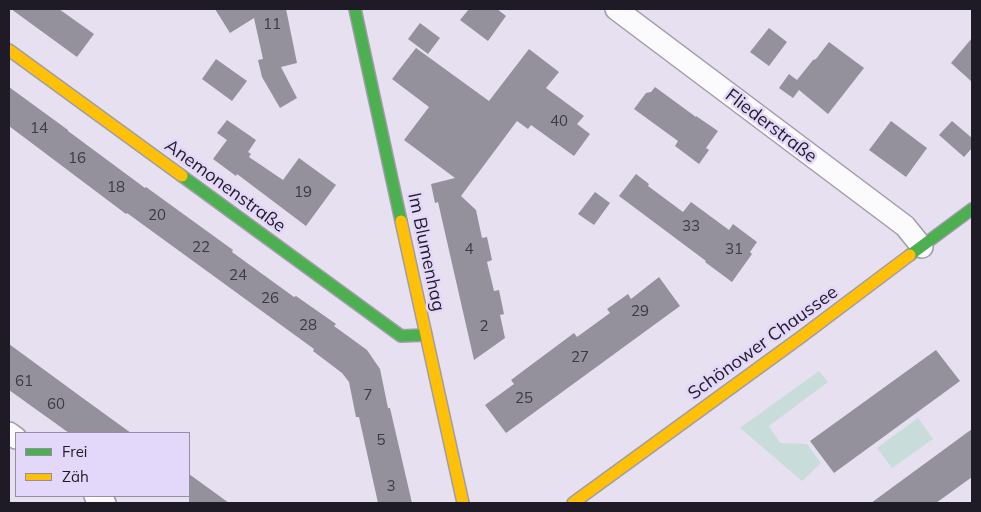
<!DOCTYPE html>
<html>
<head>
<meta charset="utf-8">
<style>
	body { margin:0 }
	#map { position:relative; width:981px; height:512px; overflow:hidden; background:#e6e0f1; font-family:Mulish,sans-serif }
	canvas { display:block }
	.frame { position:absolute; inset:0; border:10px solid #1f1b26; pointer-events:none }
	.legend { position:absolute; left:15px; top:432px; width:175px; height:65px; box-sizing:border-box; background:#e3d8f9; border:1px solid #958ca5; margin:0; padding:6px 9px; list-style:none; font-size:15px; color:#1f1b26 }
	.legend li { display:flex; align-items:center; gap:10px; height:25px }
	.legend b { width:25px; border:1px solid #958ca5 }
</style>
</head>
<body>
<div id="map">
<canvas width="981" height="512"></canvas>
<div class="frame"></div>
<ul class="legend">
<li><b style="height:6px;background:#4caf50"></b>Frei</li>
<li><b style="height:6px;background:#ffc107"></b>Zäh</li>
</ul>
</div>
<script>
const ctx = document.querySelector('canvas').getContext('2d');
ctx.lineJoin = 'round';
function paint(path, color) { ctx.fillStyle = color; ctx.fill(path, 'evenodd'); }
const toPath = rows => new Path2D(rows.map(r => 'M' + r).join(''));
function stroke(path, color, width, dash) { ctx.strokeStyle = color; ctx.lineWidth = width; ctx.lineCap = dash ? 'butt' : 'round'; ctx.setLineDash(dash || []); ctx.stroke(path); }
function drawText(font, color, halo, rows, align = 'center') {
  ctx.font = font + ' Mulish,sans-serif'; ctx.lineWidth = 5; ctx.setLineDash([]); ctx.textBaseline = 'middle'; ctx.strokeStyle = halo; ctx.fillStyle = color; for (const [text, x, y, turn = 0] of rows) {
    ctx.save(); ctx.translate(x, y); ctx.rotate((+turn || 0) * Math.PI / 180); ctx.textAlign = isNaN(turn) ? turn : align; if (halo) ctx.strokeText(text, 0, 0); ctx.fillText(text, 0, 0); ctx.restore();
  }
}
const green = toPath([
	[819,371,828,382,769,426,780,443,807,444,821,463,802,481,740,428],
	[918,418,933,439,892,468,877,448]
]);
const building = toPath([
	[11,9,59,9,94,34,77,57],
	[215,9,286,9,297,63,281,67,297,98,280,108,262,77,258,60,263,59,254,18,230,33],
	[469,9,497,9,506,16,488,41,460,20],
	[420,23,440,38,428,54,408,39],
	[769,28,787,42,769,66,750,52],
	[972,38,972,82,951,63],
	[829,42,864,68,828,114,799,90,793,98,779,88,789,74,797,80,813,60,816,59],
	[416,48,489,101,529,49,559,72,546,88,584,116,577,124,590,134,574,156,531,125,528,129,517,121,461,196,476,210,482,238,487,237,492,260,487,262,494,291,499,290,504,314,500,315,505,338,474,360,438,202,435,203,431,184,455,178,404,140,429,107,392,79],
	[216,59,247,81,232,101,202,79],
	[9,87,68,130,68,131,145,188,146,187,233,250,232,252,294,297,296,296,336,324,334,326,367,350,380,369,388,408,390,408,412,503,378,503,359,417,356,417,349,382,342,373,313,351,314,349,127,213,126,214,9,126],
	[655,87,696,117,696,116,718,131,706,148,709,150,699,164,675,146,678,141,634,109,646,93,651,92],
	[227,120,256,140,248,152,251,154,249,157,283,180,299,158,336,185,306,226,237,174,236,176,213,159,227,140,217,133],
	[891,121,927,148,906,177,869,150],
	[952,121,972,138,972,148,964,157,939,135],
	[636,174,649,184,648,186,683,212,691,202,729,230,733,224,757,242,750,252,752,254,732,282,705,262,706,261,619,196],
	[595,192,610,203,594,225,578,214],
	[659,277,680,306,506,433,485,405,514,384,511,380,527,368,574,333,577,337,610,313,607,309,628,294,631,299],
	[9,344,84,399,131,433,69,433,9,390],
	[936,350,960,381,834,473,810,441],
	[972,429,972,477,936,503,871,503],
	[189,474,229,503,189,503]
]);
const street = toPath([
	[616,9,905,226,922,247],
	[9,433,16,438],
	[95,496,105,503]
]);
const fast = toPath([
	[355,9,401,221],
	[182,176,401,336,426,335],
	[910,255,972,209]
]);
const slow = toPath([
	[9,50,182,176],
	[401,221,463,503],
	[573,503,801,337,910,255]
]);
const numberNames = [
	["11",272,24],
	["40",559,121],
	["14",39,128],
	["16",77,158],
	["18",116,187],
	["19",303,192],
	["20",157,215],
	["33",691,226],
	["22",201,247],
	["4",469,249],
	["31",734,249],
	["24",238,275],
	["26",270,298],
	["29",640,311],
	["28",308,325],
	["2",484,326],
	["27",580,357],
	["61",24,381],
	["7",368,395],
	["25",524,398],
	["60",56,404],
	["5",381,440],
	["3",391,486]
];
const streetNames = [
	["Fliederstraße",771,126,37],
	["Anemonenstraße",225,186,36],
	["Im Blumenhag",426,252,78],
	["Schönower Chaussee",763,343,-36]
];
paint(green, '#c8ddd9');
paint(building, '#94909c');
stroke(street, '#a19caa', 24);
stroke(fast, '#a19caa', 14);
stroke(slow, '#a19caa', 14);
stroke(street, '#fbfafd', 21);
stroke(fast, '#4caf50', 11);
stroke(slow, '#ffc107', 11);
drawText('15px', '#3c3844', null, numberNames);
drawText('18px', '#1f1b26', '#e3d8f9', streetNames);
</script>
</body>
</html>
